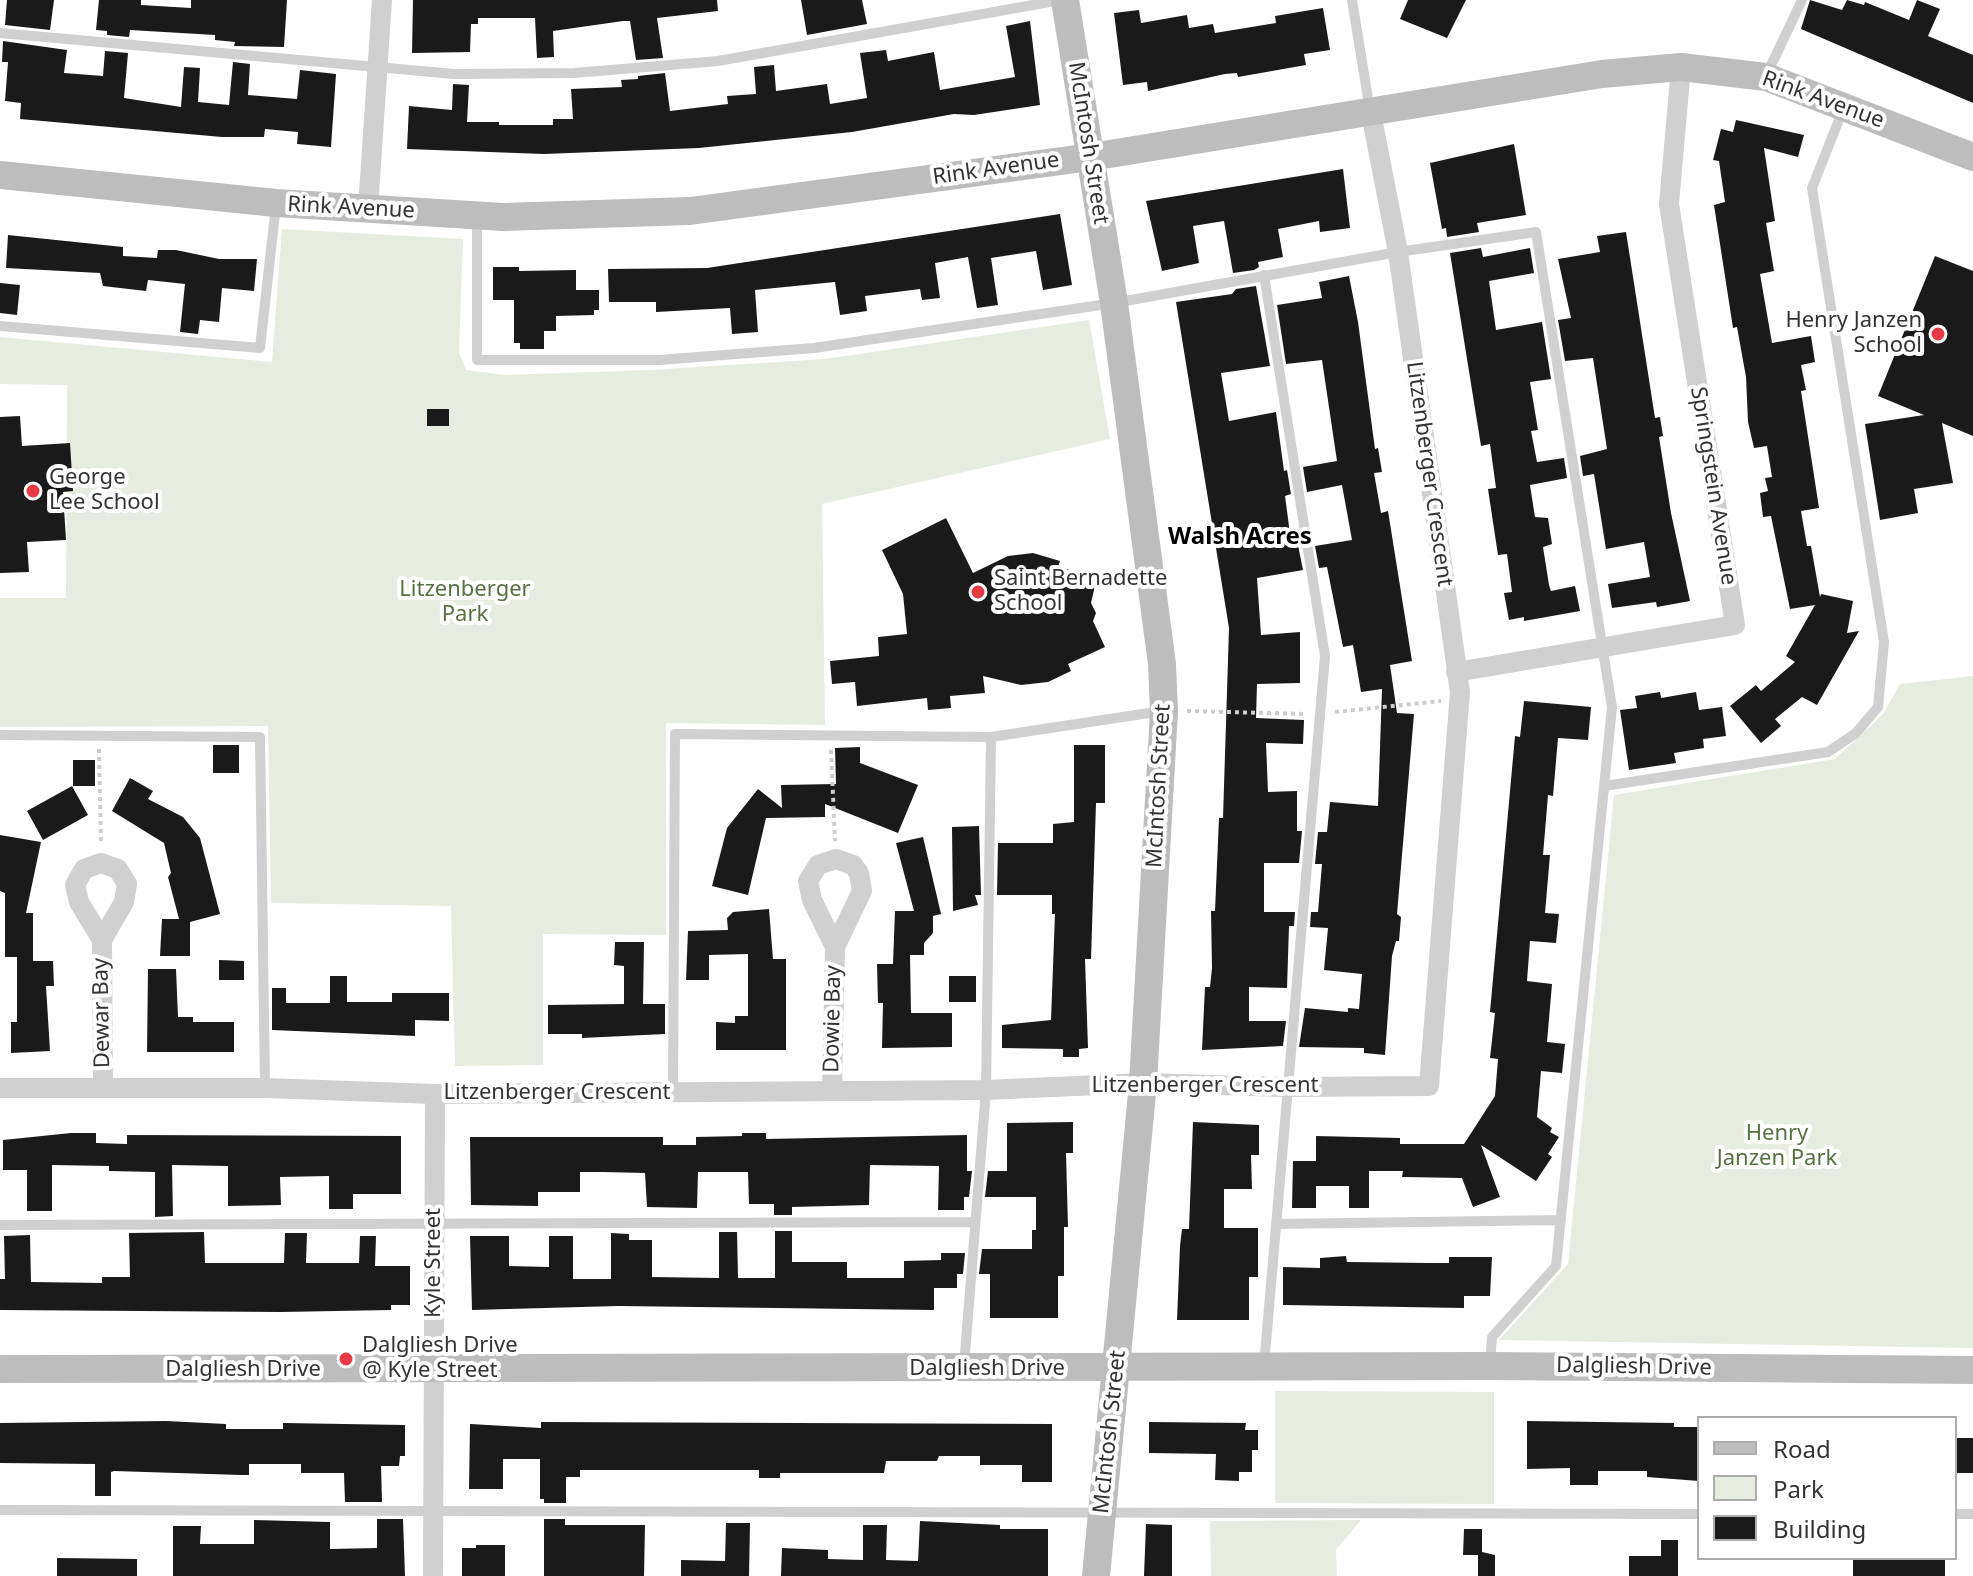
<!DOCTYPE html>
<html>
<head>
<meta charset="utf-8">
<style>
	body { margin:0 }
	#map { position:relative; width:1973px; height:1576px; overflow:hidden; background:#fff; font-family:"Noto Sans",sans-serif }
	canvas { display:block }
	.legend { position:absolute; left:1697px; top:1416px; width:260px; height:144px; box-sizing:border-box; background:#fff; border:2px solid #adadad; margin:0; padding:10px 14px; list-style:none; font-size:24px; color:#333 }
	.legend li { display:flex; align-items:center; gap:16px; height:40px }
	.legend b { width:40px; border:2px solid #adadad }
</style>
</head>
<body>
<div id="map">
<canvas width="1973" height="1576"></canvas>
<ul class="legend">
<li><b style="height:10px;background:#bdbdbd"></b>Road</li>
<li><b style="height:22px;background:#e6ecdf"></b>Park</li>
<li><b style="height:22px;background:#1a1a1a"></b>Building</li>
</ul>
</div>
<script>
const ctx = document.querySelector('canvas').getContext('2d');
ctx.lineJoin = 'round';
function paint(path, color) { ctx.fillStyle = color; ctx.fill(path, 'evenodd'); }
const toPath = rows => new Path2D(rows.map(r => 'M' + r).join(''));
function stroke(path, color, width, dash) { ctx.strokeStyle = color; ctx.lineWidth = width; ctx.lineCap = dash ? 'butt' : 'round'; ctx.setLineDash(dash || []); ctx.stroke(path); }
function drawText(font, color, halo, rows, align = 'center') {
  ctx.font = font + ' "Noto Sans",sans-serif'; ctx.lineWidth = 8; ctx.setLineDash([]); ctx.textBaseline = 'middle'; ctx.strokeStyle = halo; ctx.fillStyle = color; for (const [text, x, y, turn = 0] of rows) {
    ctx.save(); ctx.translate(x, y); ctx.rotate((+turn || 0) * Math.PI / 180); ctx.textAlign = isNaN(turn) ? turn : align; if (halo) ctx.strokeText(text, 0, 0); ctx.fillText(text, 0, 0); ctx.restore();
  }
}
const green = toPath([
	[282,229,463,239,459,352,466,370,505,375,650,370,825,359,1089,320,1110,439,822,504,825,725,666,723,666,935,543,934,543,1065,455,1066,451,906,271,903,268,726,0,727,0,598,66,598,67,385,0,384,0,337,272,362],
	[1973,676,1973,1348,1499,1340,1568,1264,1614,795,1835,759,1883,714,1900,684],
	[1275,1391,1494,1392,1494,1504,1275,1503],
	[1361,1520,1336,1550,1337,1576,1211,1576,1210,1521]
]);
const building = toPath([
	[7,0,54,0,50,30,5,25],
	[99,0,141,0,141,5,191,8,191,0,287,0,284,47,234,46,235,42,215,40,215,35,130,30,129,37,107,35,107,31,96,30],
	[413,0,717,0,718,11,657,18,663,58,636,60,630,21,623,21,553,31,554,57,537,58,535,18,478,18,478,24,471,24,470,52,412,53],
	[801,0,862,0,867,24,807,35],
	[1408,0,1466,0,1447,38,1400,19],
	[1810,0,1842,10,1847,0,1864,5,1865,2,1909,20,1917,0,1940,9,1928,36,1973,55,1973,103,1801,29],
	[1323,8,1330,50,1304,54,1306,65,1238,77,1237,73,1225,74,1148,91,1147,82,1123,85,1114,13,1139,10,1141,23,1187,15,1189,28,1213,24,1215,33,1276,23,1275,16],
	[1030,21,1040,105,974,115,954,114,852,132,699,148,544,154,407,149,409,106,452,110,453,84,469,85,467,122,499,122,499,125,553,125,553,119,573,119,571,89,622,87,621,80,638,79,638,76,665,73,670,111,728,104,727,96,756,94,754,67,774,65,776,91,827,84,830,104,867,98,860,53,886,50,888,61,934,52,940,90,1015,77,1006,26],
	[3,41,67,50,64,73,103,76,105,51,128,53,124,98,181,107,184,67,200,68,198,102,229,105,233,62,250,64,248,95,297,99,300,70,336,74,331,147,297,144,298,132,265,129,264,137,222,137,20,119,21,103,5,101,8,62,2,62],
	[1736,120,1804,135,1798,157,1764,148,1775,221,1766,223,1774,271,1760,274,1772,343,1811,336,1815,362,1801,365,1806,390,1801,391,1819,508,1801,511,1807,546,1811,546,1820,597,1821,594,1853,601,1847,633,1859,631,1817,705,1802,697,1775,719,1781,726,1761,743,1730,706,1756,685,1761,691,1795,662,1786,656,1815,605,1790,609,1771,516,1763,517,1760,493,1768,491,1765,478,1772,477,1767,446,1754,448,1748,422,1746,377,1737,327,1733,328,1714,205,1725,202,1719,161,1713,160,1721,129,1733,132],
	[1514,144,1526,215,1477,223,1479,232,1447,237,1446,228,1442,229,1430,163],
	[1343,169,1350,228,1320,232,1319,221,1278,229,1283,257,1258,262,1259,267,1254,270,1233,273,1224,221,1193,226,1199,263,1162,271,1146,201],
	[1060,214,1072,285,1043,290,1036,251,991,258,998,305,977,308,968,257,935,263,940,298,922,300,920,289,865,296,867,311,840,315,835,282,755,290,758,332,732,334,730,308,656,312,656,302,609,302,608,269,707,268],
	[1626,232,1655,418,1660,417,1663,436,1659,437,1671,513,1690,601,1657,607,1656,602,1612,608,1608,584,1650,577,1644,542,1606,549,1594,474,1583,476,1580,456,1607,449,1593,358,1565,361,1558,320,1571,318,1558,259,1600,252,1597,236],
	[8,235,123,247,123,256,157,258,158,250,176,250,219,259,257,259,254,291,222,288,219,322,200,320,198,334,180,332,185,284,148,280,146,291,103,286,100,273,6,268],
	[1481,248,1483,257,1530,248,1534,273,1489,281,1496,330,1542,322,1551,379,1530,382,1538,430,1531,431,1537,462,1564,458,1567,478,1530,485,1535,517,1548,518,1552,544,1543,547,1549,585,1551,591,1575,586,1580,611,1524,621,1524,617,1509,620,1504,593,1512,592,1507,554,1498,555,1488,489,1496,488,1490,444,1481,446,1450,253],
	[1935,256,1973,271,1973,436,1942,423,1953,483,1914,489,1918,513,1880,520,1865,424,1924,415,1878,396],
	[493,267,519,267,519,271,576,270,576,290,599,290,599,310,594,310,594,315,556,316,556,331,544,331,544,349,520,349,520,343,514,343,514,300,493,300],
	[1349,276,1358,322,1375,449,1378,448,1382,472,1374,473,1381,513,1388,511,1412,661,1390,665,1397,713,1414,714,1397,914,1401,917,1399,941,1396,941,1392,956,1385,1055,1364,1053,1364,1048,1299,1047,1305,1008,1348,1012,1348,1008,1359,1009,1362,974,1324,970,1328,928,1310,927,1311,912,1318,912,1322,864,1315,864,1318,832,1327,832,1330,802,1378,806,1382,689,1361,692,1353,645,1343,647,1327,567,1319,568,1315,546,1352,540,1342,485,1307,492,1303,467,1337,461,1322,360,1286,364,1277,305,1322,298,1319,282],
	[0,283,20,285,17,315,0,313],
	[1256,286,1270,366,1221,373,1229,421,1276,412,1284,471,1287,470,1291,494,1285,496,1291,541,1297,540,1303,570,1257,578,1261,635,1300,632,1300,683,1257,684,1256,718,1304,720,1303,744,1266,743,1268,792,1297,791,1297,831,1302,831,1299,863,1264,863,1264,912,1295,912,1294,926,1289,926,1287,988,1249,987,1249,1021,1286,1021,1283,1046,1202,1050,1205,987,1210,987,1212,968,1211,911,1215,911,1219,818,1223,818,1229,628,1176,302,1232,294,1236,289],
	[427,409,449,409,449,426,427,426],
	[20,416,22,446,70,443,73,491,63,492,66,540,27,542,29,572,0,573,0,417],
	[946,518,973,573,1008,556,1033,553,1060,561,1058,567,1097,577,1091,603,1096,613,1093,621,1105,647,1068,664,1071,671,1048,682,1021,685,983,676,985,693,950,696,951,708,928,710,927,698,857,706,855,682,832,684,830,661,879,656,878,637,907,634,903,594,882,550],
	[1660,692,1661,698,1696,692,1699,710,1722,707,1726,736,1703,739,1704,748,1674,753,1676,763,1629,770,1620,710,1637,708,1635,696],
	[1524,701,1591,707,1588,740,1558,738,1553,796,1548,795,1543,855,1550,855,1545,913,1559,914,1556,943,1530,941,1527,981,1552,984,1547,1042,1565,1044,1562,1073,1541,1071,1537,1117,1552,1128,1550,1132,1559,1137,1548,1154,1552,1157,1536,1181,1481,1145,1500,1197,1473,1207,1462,1178,1402,1177,1403,1171,1369,1171,1369,1208,1349,1208,1349,1186,1316,1186,1316,1208,1292,1208,1293,1161,1316,1161,1316,1136,1400,1138,1400,1144,1464,1144,1495,1096,1498,1059,1490,1058,1495,1013,1490,1012,1515,736,1520,737],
	[213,745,239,745,239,773,213,773],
	[1074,745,1105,745,1105,803,1096,803,1091,959,1085,959,1088,1048,1079,1049,1079,1057,1063,1057,1063,1049,1002,1048,1002,1025,1051,1020,1055,914,1052,914,1052,895,997,895,998,843,1053,843,1053,824,1074,822],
	[860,747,860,763,918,785,898,833,825,804,825,817,766,818,748,895,712,886,727,828,758,789,782,808,781,785,836,784,835,748],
	[73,760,95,760,95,786,73,786],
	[130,778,153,791,148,799,183,817,200,838,220,914,190,922,190,956,160,956,162,919,179,919,168,877,171,873,164,843,112,811],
	[72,786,88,815,43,840,27,811],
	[979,826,981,895,975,895,978,905,953,911,952,827],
	[0,835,41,842,26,913,33,913,33,961,53,961,54,986,46,986,50,1051,11,1053,11,1022,17,1022,17,957,5,957,5,893,0,891],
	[923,837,941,914,933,916,933,933,924,943,924,955,910,955,911,1013,952,1013,952,1047,882,1048,883,1003,878,1003,877,964,893,964,895,911,914,911,896,843],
	[769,909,773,959,786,959,786,1050,716,1050,716,1022,735,1023,735,1016,748,1016,748,954,709,955,709,980,686,980,688,931,728,930,727,918,733,912],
	[615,942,644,942,643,1004,665,1004,665,1034,582,1038,582,1034,548,1034,548,1005,624,1004,624,966,614,965],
	[219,960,244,961,244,980,219,980],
	[148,969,176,969,178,1017,193,1017,193,1022,234,1022,234,1052,147,1052],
	[330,976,347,976,347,1002,392,1002,392,993,449,993,449,1021,415,1020,415,1036,272,1030,272,988,286,988,286,1003,330,1003],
	[949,976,976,976,976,1002,949,1002],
	[1073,1122,1073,1153,1066,1153,1068,1227,1064,1227,1064,1276,1058,1276,1058,1318,990,1318,990,1274,979,1274,982,1249,1032,1249,1032,1230,1036,1230,1036,1197,985,1197,988,1171,1007,1171,1007,1123],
	[1193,1122,1259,1125,1259,1155,1251,1155,1252,1189,1224,1189,1224,1228,1258,1228,1258,1277,1249,1277,1249,1320,1177,1320,1180,1246,1182,1229,1189,1229],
	[71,1133,96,1133,96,1143,127,1144,127,1135,401,1136,401,1194,353,1194,353,1209,329,1209,329,1176,280,1177,281,1205,228,1206,228,1166,172,1165,173,1216,155,1217,155,1172,109,1171,109,1166,52,1165,52,1211,27,1211,27,1170,3,1170,3,1140],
	[742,1133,766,1133,766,1139,967,1135,967,1171,972,1171,969,1197,964,1197,964,1210,938,1210,939,1166,870,1165,869,1205,792,1207,792,1215,774,1215,774,1204,749,1204,748,1172,698,1172,697,1208,647,1207,645,1173,603,1172,580,1172,580,1192,538,1192,538,1206,471,1205,470,1137,663,1137,663,1145,696,1145,696,1137,742,1136],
	[775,1231,792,1231,792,1262,847,1262,847,1278,904,1278,904,1261,941,1260,941,1253,965,1253,963,1274,957,1274,957,1288,934,1288,934,1310,618,1306,472,1310,470,1236,509,1236,509,1266,549,1267,549,1236,573,1236,573,1279,611,1279,611,1233,629,1234,629,1240,652,1240,652,1277,719,1278,719,1232,737,1232,738,1278,775,1278],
	[204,1232,205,1263,284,1263,285,1233,307,1233,306,1263,359,1263,360,1236,376,1236,375,1266,410,1266,410,1305,391,1305,391,1310,281,1312,0,1310,0,1279,5,1279,4,1236,30,1235,31,1282,102,1283,102,1277,130,1277,129,1233],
	[1346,1256,1347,1262,1428,1263,1449,1263,1449,1257,1492,1257,1490,1296,1464,1296,1464,1308,1283,1305,1283,1267,1320,1268,1320,1258],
	[166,1421,226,1424,226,1429,283,1429,283,1423,405,1425,405,1456,400,1456,399,1466,381,1466,382,1502,345,1502,344,1473,301,1473,301,1464,249,1464,249,1475,241,1475,114,1471,111,1472,111,1496,95,1496,95,1464,0,1463,0,1423],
	[1527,1421,1674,1423,1674,1427,1699,1427,1699,1481,1647,1477,1647,1471,1598,1471,1598,1485,1570,1485,1570,1468,1527,1469],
	[541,1422,1052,1424,1052,1482,1022,1482,1022,1465,980,1465,980,1456,939,1456,937,1461,886,1461,884,1473,780,1473,780,1478,759,1478,759,1470,580,1470,580,1477,566,1477,566,1503,544,1503,544,1499,540,1499,540,1459,503,1459,503,1489,469,1489,470,1424,541,1428],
	[1149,1422,1246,1423,1245,1430,1258,1430,1258,1450,1252,1450,1252,1472,1239,1472,1239,1481,1215,1480,1216,1454,1149,1453],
	[1955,1438,1973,1438,1973,1473,1955,1473],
	[377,1519,403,1519,405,1576,173,1576,173,1526,201,1526,200,1544,254,1544,254,1520,330,1522,330,1549,377,1548],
	[544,1519,565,1519,565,1525,645,1525,644,1576,544,1576],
	[920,1521,1000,1525,1000,1529,1048,1529,1048,1576,781,1576,782,1548,828,1550,828,1559,863,1560,863,1525,887,1525,886,1560,918,1561],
	[726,1523,750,1523,749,1576,681,1576,681,1560,725,1561],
	[1146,1524,1172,1525,1172,1576,1144,1576],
	[1464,1529,1482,1529,1482,1552,1495,1555,1495,1576,1478,1576,1478,1555,1463,1555],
	[1661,1540,1678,1540,1678,1576,1629,1576,1629,1556,1661,1556],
	[476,1545,505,1545,505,1576,462,1576,462,1548,476,1548],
	[57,1558,137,1559,137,1576,57,1576],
	[1853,1558,1945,1558,1945,1576,1853,1576]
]);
const path = toPath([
	[1187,711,1306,714],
	[1335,712,1441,701],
	[99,749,101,845],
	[831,750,835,841]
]);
const lane = toPath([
	[1352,0,1370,111],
	[0,33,454,74,574,73,718,61,1061,0],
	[1767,74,1802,0],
	[477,217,477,360,659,360,814,348,1114,303,1398,252,1536,232,1612,707,1556,1266,1492,1337,1490,1364],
	[1264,275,1325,656,1264,1366],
	[0,326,260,348,276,205],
	[0,735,260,737,265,1088],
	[1604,786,1828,752,1856,733,1878,707,1884,642,1812,188,1844,107],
	[673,1092,675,734,991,737,1162,711],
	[1276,1224,1561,1220],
	[0,1225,974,1222],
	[964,1366,986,1090,991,737],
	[0,1510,1699,1514],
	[1955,1514,1973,1514]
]);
const street = toPath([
	[368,209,382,0],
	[1456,672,1735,625,1669,204,1681,67],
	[102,940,79,902,75,885,84,869,101,863,118,869,127,884,124,902,102,940,103,1087],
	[0,1088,265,1088,435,1094,986,1090,1143,1083,1286,1087,1429,1086,1460,692,1398,252,1371,113],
	[832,1091,835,947,862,891,859,873,853,865,836,859,818,865,808,881,812,900,835,947],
	[433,1576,435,1094]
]);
const secondary = toPath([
	[1065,0,1114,303,1162,664,1164,711,1143,1083,1096,1576],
	[0,175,276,203,503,217,690,211,1091,157,1602,74,1681,67,1766,77,1973,157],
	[0,1369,1490,1366,1973,1370]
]);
const markers = [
	[1938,334,8,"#e63946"],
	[33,491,8,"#e63946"],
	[978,592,8,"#e63946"],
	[346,1359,8,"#e63946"]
];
const streetNames = [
	["Rink Avenue",1823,100,20],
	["McIntosh Street",1088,143,81],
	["Rink Avenue",996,169,-8],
	["Rink Avenue",351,208,3],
	["Litzenberger Crescent",1429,474,82],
	["Springstein Avenue",1713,486,81],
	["McIntosh Street",1159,786,-87],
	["Dewar Bay",102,1013,-91],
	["Dowie Bay",833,1019,-89],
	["Litzenberger Crescent",1205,1086],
	["Litzenberger Crescent",557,1093],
	["Kyle Street",434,1263,-90],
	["Dalgliesh Drive",1634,1367,1],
	["Dalgliesh Drive",987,1369],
	["Dalgliesh Drive",243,1370],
	["McIntosh Street",1110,1432,-84]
];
const poiNames = [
	["Henry Janzen",1922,321,"right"],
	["School",1922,346,"right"],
	["George",49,478],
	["Lee School",49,503],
	["Saint Bernadette",994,579],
	["School",994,604],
	["Dalgliesh Drive",362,1346],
	["@ Kyle Street",362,1371]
];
const parkNames = [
	["Litzenberger",465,590],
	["Park",465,615],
	["Henry",1777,1134],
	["Janzen Park",1777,1159]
];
const neighbourhoodNames = [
	["Walsh Acres",1240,537]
];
paint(green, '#e6ecdf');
paint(building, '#1a1a1a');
stroke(path, '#cdcdcd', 4, [4, 4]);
stroke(lane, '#d0d0d0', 10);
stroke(street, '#d0d0d0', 20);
stroke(secondary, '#bdbdbd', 28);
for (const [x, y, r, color] of markers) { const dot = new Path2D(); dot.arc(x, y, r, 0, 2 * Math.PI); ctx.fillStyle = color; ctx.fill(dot); stroke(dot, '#fff', 3); }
drawText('22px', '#333', '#fff', streetNames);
drawText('22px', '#333', '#fff', poiNames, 'left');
drawText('22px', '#56703f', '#fff', parkNames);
drawText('bold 24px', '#000', '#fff', neighbourhoodNames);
</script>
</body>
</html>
